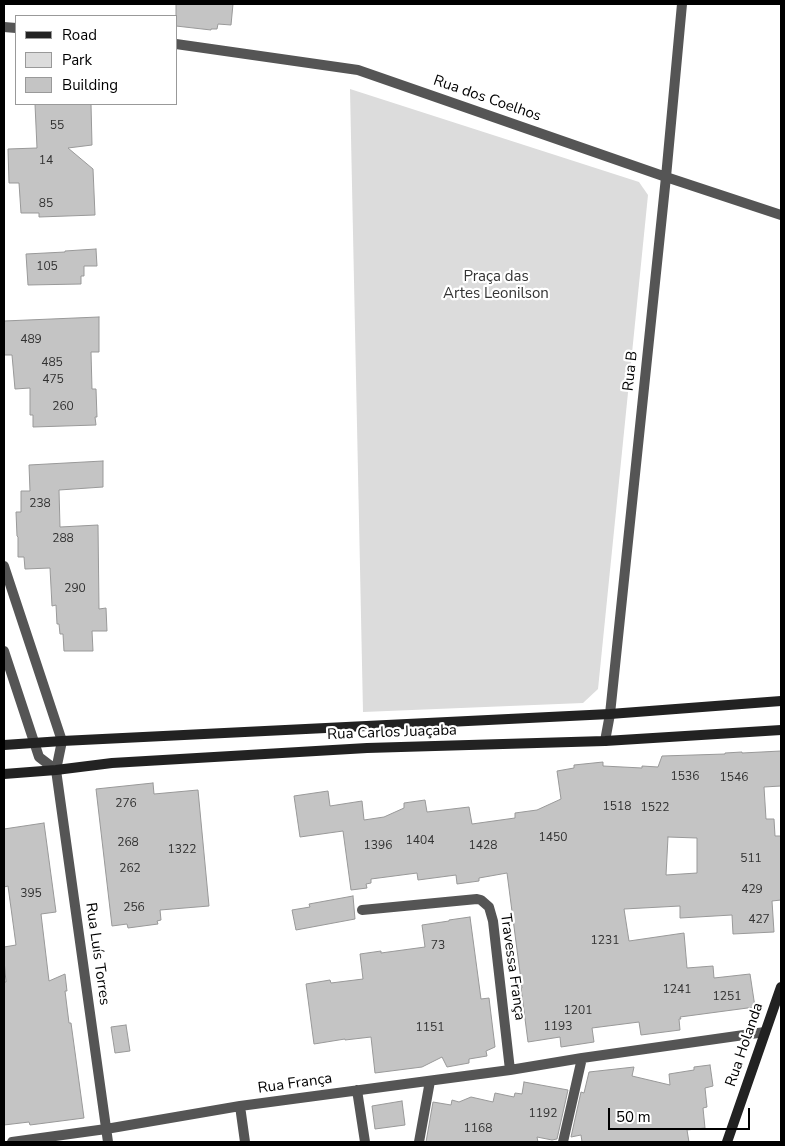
<!DOCTYPE html>
<html>
<head>
<meta charset="utf-8">
<style>
	body { margin:0 }
	#map { position:relative; width:785px; height:1146px; overflow:hidden; background:#fff; font-family:"Nunito Sans",sans-serif }
	canvas { display:block }
	.frame { position:absolute; inset:0; border:5px solid #000; pointer-events:none }
	.legend { position:absolute; left:15px; top:15px; width:162px; height:90px; box-sizing:border-box; background:#fff; border:1px solid #999; margin:0; padding:6px 9px; list-style:none; font-size:15px; color:#000 }
	.legend li { display:flex; align-items:center; gap:10px; height:25px }
	.legend b { width:25px; border:1px solid #999 }
	.scale { position:absolute; left:608px; top:1108px; width:142px; height:22px; box-sizing:border-box; border:2px solid #000; border-top:0; padding-left:6px; font-size:15px; line-height:18px; white-space:nowrap; color:#000; -webkit-text-stroke:4px #fff; paint-order:stroke }
</style>
</head>
<body>
<div id="map">
<canvas width="785" height="1146"></canvas>
<div class="frame"></div>
<ul class="legend">
<li><b style="height:6px;background:#222"></b>Road</li>
<li><b style="height:14px;background:#dcdcdc"></b>Park</li>
<li><b style="height:14px;background:#c4c4c4"></b>Building</li>
</ul>
<div class="scale">50 m</div>
</div>
<script>
const ctx = document.querySelector('canvas').getContext('2d');
ctx.lineJoin = 'round';
function paint(path, color) { ctx.fillStyle = color; ctx.fill(path, 'evenodd'); }
const toPath = rows => new Path2D(rows.map(r => 'M' + r).join(''));
function stroke(path, color, width, dash) { ctx.strokeStyle = color; ctx.lineWidth = width; ctx.lineCap = dash ? 'butt' : 'round'; ctx.setLineDash(dash || []); ctx.stroke(path); }
function drawText(font, color, halo, rows, align = 'center') {
  ctx.font = font + ' "Nunito Sans",sans-serif'; ctx.lineWidth = 4.5; ctx.setLineDash([]); ctx.textBaseline = 'middle'; ctx.strokeStyle = halo; ctx.fillStyle = color; for (const [text, x, y, turn = 0] of rows) {
    ctx.save(); ctx.translate(x, y); ctx.rotate((+turn || 0) * Math.PI / 180); ctx.textAlign = isNaN(turn) ? turn : align; if (halo) ctx.strokeText(text, 0, 0); ctx.fillText(text, 0, 0); ctx.restore();
  }
}
const green = toPath([
	[350,89,639,182,648,195,598,689,583,703,363,712]
]);
const building = toPath([
	[176,4,233,4,231,25,218,24,217,29,211,29,211,30,176,26,176,4],
	[35,104,91,104,92,145,68,148,93,169,95,215,39,217,39,213,21,213,19,183,9,183,8,149,37,148,35,104],
	[96,249,97,266,84,266,84,276,81,276,81,284,28,285,26,254,65,252,65,251,96,249],
	[99,317,99,352,91,352,92,389,96,389,97,417,95,417,96,425,33,427,33,415,30,415,30,388,15,389,12,355,4,355,4,321,99,317],
	[103,461,103,487,59,490,60,527,98,525,99,609,106,608,107,631,92,631,93,651,64,651,63,634,60,634,59,624,57,624,56,605,52,606,50,568,25,569,24,557,18,557,18,537,17,536,16,512,21,512,21,491,30,491,29,465,103,461],
	[781,751,781,786,764,787,766,819,774,819,775,836,781,836,781,900,772,901,774,932,733,934,732,915,680,918,680,906,624,909,629,941,684,933,687,968,713,966,714,978,750,974,755,1007,680,1017,681,1019,679,1019,680,1030,641,1035,639,1022,592,1028,594,1042,561,1047,560,1037,528,1042,521,988,522,988,507,873,479,878,479,881,457,884,456,875,418,880,417,873,371,879,371,883,366,884,367,888,351,890,343,831,300,837,294,796,328,791,330,806,362,801,364,820,384,817,404,808,404,803,425,800,427,812,469,807,472,824,515,818,515,813,537,810,561,799,557,771,574,768,574,765,603,762,603,766,642,768,642,766,658,767,662,756,725,754,725,753,742,752,742,753,781,751],
	[668,837,697,838,697,873,666,875,668,837],
	[153,783,154,794,198,790,209,906,160,910,161,920,157,921,158,924,128,928,127,924,112,926,96,789,153,783],
	[44,823,56,912,41,914,49,981,65,974,67,991,65,991,69,1023,71,1023,84,1118,30,1125,29,1122,4,1125,4,982,6,982,4,960,4,947,16,945,8,886,4,887,4,829,44,823],
	[353,896,355,919,296,930,292,910,310,907,309,904,353,896],
	[470,917,481,999,489,998,495,1047,486,1051,487,1056,469,1059,469,1063,447,1067,442,1057,422,1067,375,1073,371,1037,345,1040,345,1039,314,1044,306,984,330,980,331,983,363,979,360,954,381,951,381,953,425,947,422,925,449,921,449,920,470,917],
	[126,1025,130,1051,115,1053,111,1027,126,1025],
	[710,1065,713,1086,705,1088,707,1107,703,1108,705,1128,687,1130,689,1142,582,1142,581,1135,571,1137,581,1092,584,1093,589,1072,634,1067,632,1076,670,1085,669,1074,694,1070,694,1067,710,1065],
	[524,1082,568,1090,557,1139,552,1140,537,1137,538,1142,426,1142,433,1102,451,1105,452,1100,459,1102,471,1097,493,1102,495,1093,514,1097,515,1093,522,1094,524,1082],
	[402,1101,405,1125,375,1129,372,1106,402,1101]
]);
const street = toPath([
	[4,27,16,28],
	[176,44,358,70,666,177,781,215],
	[4,566,62,741,56,770,108,1142],
	[4,651,39,757,56,770],
	[605,741,610,714,666,177,682,4],
	[362,910,477,899,481,900,489,907,493,921,510,1070],
	[357,1090,365,1142],
	[240,1106,245,1142],
	[12,1142,106,1129,240,1106,510,1070,582,1058,765,1032],
	[419,1142,430,1081],
	[563,1142,582,1058]
]);
const secondary = toPath([
	[4,745,62,741,610,714,781,701],
	[4,774,56,770,112,763,367,748,605,741,781,730],
	[727,1142,781,987]
]);
const numberNames = [
	["55",57,126],
	["14",46,161],
	["85",46,204],
	["105",47,267],
	["489",31,340],
	["485",52,363],
	["475",53,380],
	["260",63,407],
	["238",40,504],
	["288",63,539],
	["290",75,589],
	["1536",685,777],
	["1546",734,778],
	["276",126,804],
	["1518",617,807],
	["1522",655,808],
	["1450",553,838],
	["1404",420,841],
	["268",128,843],
	["1396",378,846],
	["1428",483,846],
	["1322",182,850],
	["511",751,859],
	["262",130,869],
	["429",752,890],
	["395",31,894],
	["256",134,908],
	["427",759,920],
	["1231",605,941],
	["73",438,946],
	["1241",677,990],
	["1251",727,997],
	["1201",578,1011],
	["1193",558,1027],
	["1151",430,1028],
	["1192",543,1114],
	["1168",478,1129]
];
const streetNames = [
	["Rua dos Coelhos",487,99,19],
	["Rua B",631,371,-84],
	["Rua Carlos Juaçaba",392,733,-2],
	["Rua Luís Torres",97,954,82],
	["Travessa França",512,967,82],
	["Rua Holanda",745,1045,-71],
	["Rua França",295,1084,-8]
];
const parkNames = [
	["Praça das",496,277],
	["Artes Leonilson",496,294]
];
paint(green, '#dcdcdc');
paint(building, '#c4c4c4');
stroke(building, '#999', 1);
stroke(street, '#555', 10);
stroke(secondary, '#222', 10);
drawText('12px', '#313131', null, numberNames);
drawText('15px', '#000', '#fff', streetNames);
drawText('15px', '#333', '#fff', parkNames);
</script>
</body>
</html>
